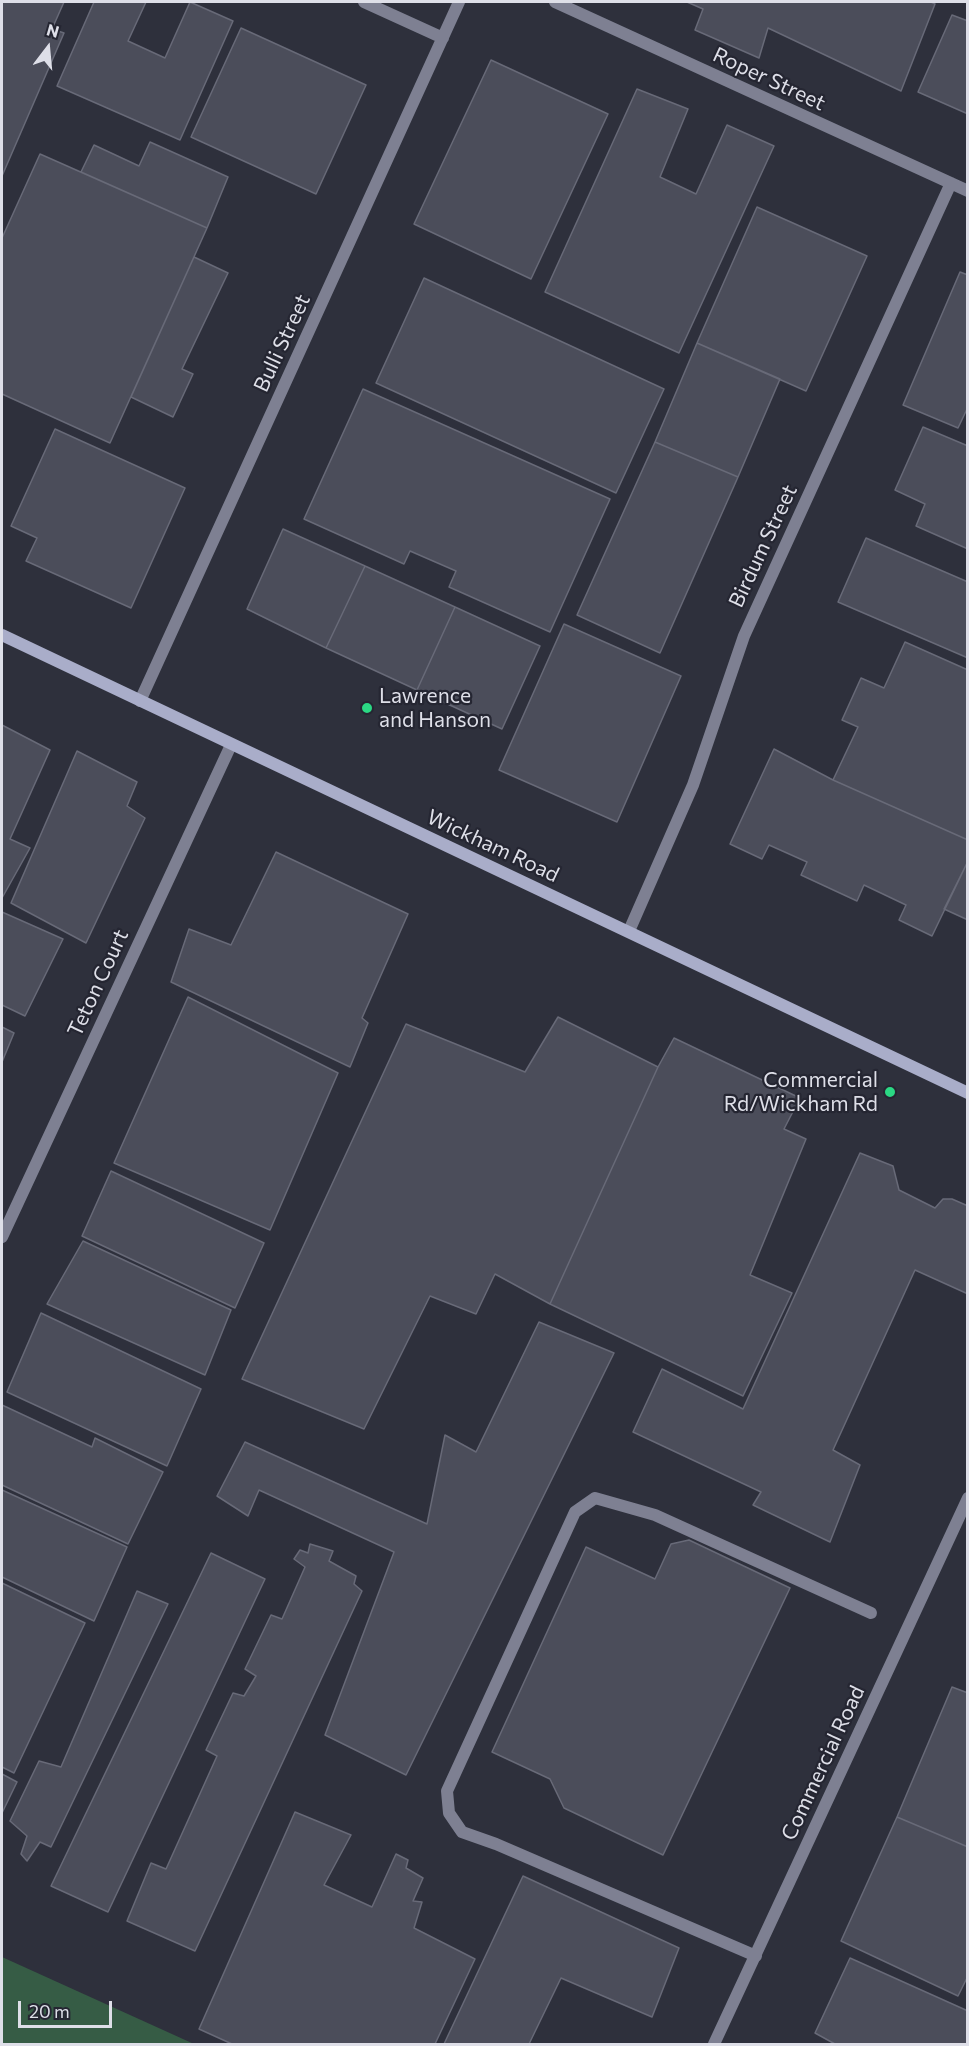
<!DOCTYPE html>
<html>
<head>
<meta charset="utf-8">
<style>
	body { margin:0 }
	#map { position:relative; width:969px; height:2046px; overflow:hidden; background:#2e303c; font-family:Commissioner,sans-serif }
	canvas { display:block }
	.frame { position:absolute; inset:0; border:3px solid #dedfe8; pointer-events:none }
	.north { position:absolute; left:18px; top:18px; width:60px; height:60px; -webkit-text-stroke:4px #252632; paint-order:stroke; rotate:16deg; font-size:16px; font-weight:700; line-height:24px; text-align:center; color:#dedfe8 }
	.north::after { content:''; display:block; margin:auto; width:21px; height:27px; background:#dedfe8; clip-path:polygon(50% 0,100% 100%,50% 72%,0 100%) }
	.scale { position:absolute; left:18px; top:2001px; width:94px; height:27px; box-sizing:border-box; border:3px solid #dedfe8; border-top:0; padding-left:8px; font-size:18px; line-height:21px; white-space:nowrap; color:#dedfe8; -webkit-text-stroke:4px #252632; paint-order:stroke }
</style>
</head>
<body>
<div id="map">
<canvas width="969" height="2046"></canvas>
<div class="frame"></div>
<div class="north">N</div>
<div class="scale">20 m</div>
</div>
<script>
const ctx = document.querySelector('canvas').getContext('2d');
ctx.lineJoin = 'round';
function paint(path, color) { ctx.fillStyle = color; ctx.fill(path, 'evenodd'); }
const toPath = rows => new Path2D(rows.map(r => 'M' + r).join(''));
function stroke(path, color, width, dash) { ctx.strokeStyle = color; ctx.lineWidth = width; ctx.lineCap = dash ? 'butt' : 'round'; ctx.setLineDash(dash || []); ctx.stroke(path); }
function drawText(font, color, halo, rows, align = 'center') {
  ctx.font = font + ' Commissioner,sans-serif'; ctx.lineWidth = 4.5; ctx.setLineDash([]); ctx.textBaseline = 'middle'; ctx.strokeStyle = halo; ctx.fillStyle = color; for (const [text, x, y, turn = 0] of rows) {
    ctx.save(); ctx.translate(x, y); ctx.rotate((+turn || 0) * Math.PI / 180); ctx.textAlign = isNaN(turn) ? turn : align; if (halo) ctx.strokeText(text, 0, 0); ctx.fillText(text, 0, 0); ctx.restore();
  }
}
const green = toPath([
	[2,1957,194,2044,2,2044]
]);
const building = toPath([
	[2,2,64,2,52,29,64,33,2,176,2,2],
	[94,2,146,2,128,41,165,58,190,2,233,21,180,140,57,86,94,2],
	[687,2,931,2,935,4,901,91,768,28,759,58,695,30,703,9,687,2],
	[952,15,968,21,968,114,918,92,952,15],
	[241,28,366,85,316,194,191,137,241,28],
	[491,60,608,114,531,279,414,224,491,60],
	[637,89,688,109,660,177,696,194,727,125,774,146,679,353,545,292,637,89],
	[150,142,228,177,207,228,81,172,94,145,139,166,150,142],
	[40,154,207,228,110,443,2,394,2,238,40,154],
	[757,207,867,256,806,391,697,343,757,207],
	[194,257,228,273,182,369,193,374,173,417,131,397,194,257],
	[960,272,968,275,968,407,958,428,903,405,960,272],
	[424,278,664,389,616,493,376,383,424,278],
	[697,343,780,379,738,477,655,442,697,343],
	[363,389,610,499,550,632,449,587,456,571,410,551,404,564,304,519,363,389],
	[923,427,968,446,968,549,916,526,925,504,895,490,923,427],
	[55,429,185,488,131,608,26,561,37,538,11,526,55,429],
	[655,442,738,477,660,653,577,615,655,442],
	[283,529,365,566,326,648,247,609,283,529],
	[866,538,968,582,968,658,838,602,866,538],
	[365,566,455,607,417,690,326,648,365,566],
	[455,607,540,646,502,729,417,690,455,607],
	[564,624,681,676,617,822,499,770,564,624],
	[905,642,968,670,968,840,833,780,858,727,842,720,861,678,884,688,905,642],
	[2,725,50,750,10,839,30,848,2,898,2,725],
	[774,749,833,780,968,840,968,861,932,936,899,920,906,905,864,885,857,901,801,875,807,862,769,845,762,859,730,844,774,749],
	[77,751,137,782,127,806,145,818,86,943,11,903,77,751],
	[276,852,408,914,362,1018,368,1023,350,1067,171,982,189,929,231,945,276,852],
	[968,861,968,920,944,909,968,861],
	[2,912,63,939,25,1016,2,1005,2,912],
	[188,997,338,1073,270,1230,114,1163,188,997],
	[558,1017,658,1067,550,1304,495,1274,476,1314,430,1296,364,1429,242,1379,406,1024,525,1072,558,1017],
	[2,1027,14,1033,2,1062,2,1027],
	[674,1038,800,1098,784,1129,806,1139,750,1275,792,1293,743,1396,550,1304,658,1067,674,1038],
	[860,1153,893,1166,899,1190,935,1208,943,1199,952,1199,968,1206,968,1294,915,1270,833,1450,860,1465,830,1542,753,1505,761,1492,633,1432,662,1369,743,1409,860,1153],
	[111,1171,264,1243,235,1308,82,1236,111,1171],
	[83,1241,231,1310,205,1375,47,1304,83,1241],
	[41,1313,201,1389,167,1466,7,1392,41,1313],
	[539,1322,614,1353,406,1775,325,1735,394,1552,259,1490,248,1516,217,1496,245,1442,427,1524,445,1435,476,1452,539,1322],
	[2,1405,92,1447,95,1438,163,1472,128,1544,2,1485,2,1405],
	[2,1490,127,1547,94,1621,2,1577,2,1490],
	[689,1540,790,1588,663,1855,564,1808,550,1779,492,1752,586,1547,655,1579,671,1544,689,1540],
	[310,1544,333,1551,329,1561,356,1576,354,1584,362,1591,195,1951,127,1921,151,1863,166,1869,217,1756,206,1750,233,1693,244,1696,256,1676,245,1669,271,1615,282,1619,305,1567,294,1559,300,1550,308,1553,310,1544],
	[211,1553,265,1579,108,1912,51,1886,211,1553],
	[2,1583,85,1623,14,1773,2,1767,2,1583],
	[137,1591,168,1604,51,1847,40,1842,27,1861,21,1854,27,1836,10,1821,39,1761,61,1767,137,1591],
	[952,1687,968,1693,968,1847,897,1817,952,1687],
	[2,1774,17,1782,2,1813,2,1774],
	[295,1812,351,1835,324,1885,372,1907,396,1854,408,1860,406,1868,423,1878,413,1901,422,1902,414,1928,475,1959,435,2044,232,2044,199,2029,295,1812],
	[897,1817,968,1847,968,1976,958,1996,841,1941,897,1817],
	[523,1876,679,1948,652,2017,561,1978,529,2044,444,2044,523,1876],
	[850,1958,968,2011,968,2044,835,2044,815,2033,850,1958]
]);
const lane = toPath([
	[756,1956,496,1844,462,1832,449,1813,447,1791,575,1512,595,1498,655,1515,871,1613]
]);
const street = toPath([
	[364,2,443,38],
	[555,2,968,191],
	[140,701,459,2],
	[629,931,693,785,744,636,951,183],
	[2,1237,231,745],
	[714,2044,968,1498]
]);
const secondary = toPath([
	[2,635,968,1093]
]);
const markers = [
	[367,708,6,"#2bd884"],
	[890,1092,6,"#2bd884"]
];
const streetNames = [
	["Roper Street",769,79,25],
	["Bulli Street",282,343,-65],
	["Birdum Street",763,546,-65],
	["Wickham Road",493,846,25],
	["Teton Court",98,983,-65],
	["Commercial Road",823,1763,-65]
];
const poiNames = [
	["Lawrence",379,696],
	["and Hanson",379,720],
	["Commercial",878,1080,"right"],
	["Rd/Wickham Rd",878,1104,"right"]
];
paint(green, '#365c45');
paint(building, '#4b4d5a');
stroke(building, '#686a78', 1.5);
stroke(lane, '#7e8092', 12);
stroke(street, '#7e8092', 12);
stroke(secondary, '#a9adc9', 12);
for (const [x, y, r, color] of markers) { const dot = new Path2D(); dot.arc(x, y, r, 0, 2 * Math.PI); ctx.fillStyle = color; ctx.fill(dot); stroke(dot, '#252632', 2); }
drawText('21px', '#dedfe8', '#252632', streetNames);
drawText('21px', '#dedfe8', '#252632', poiNames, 'left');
</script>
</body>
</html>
